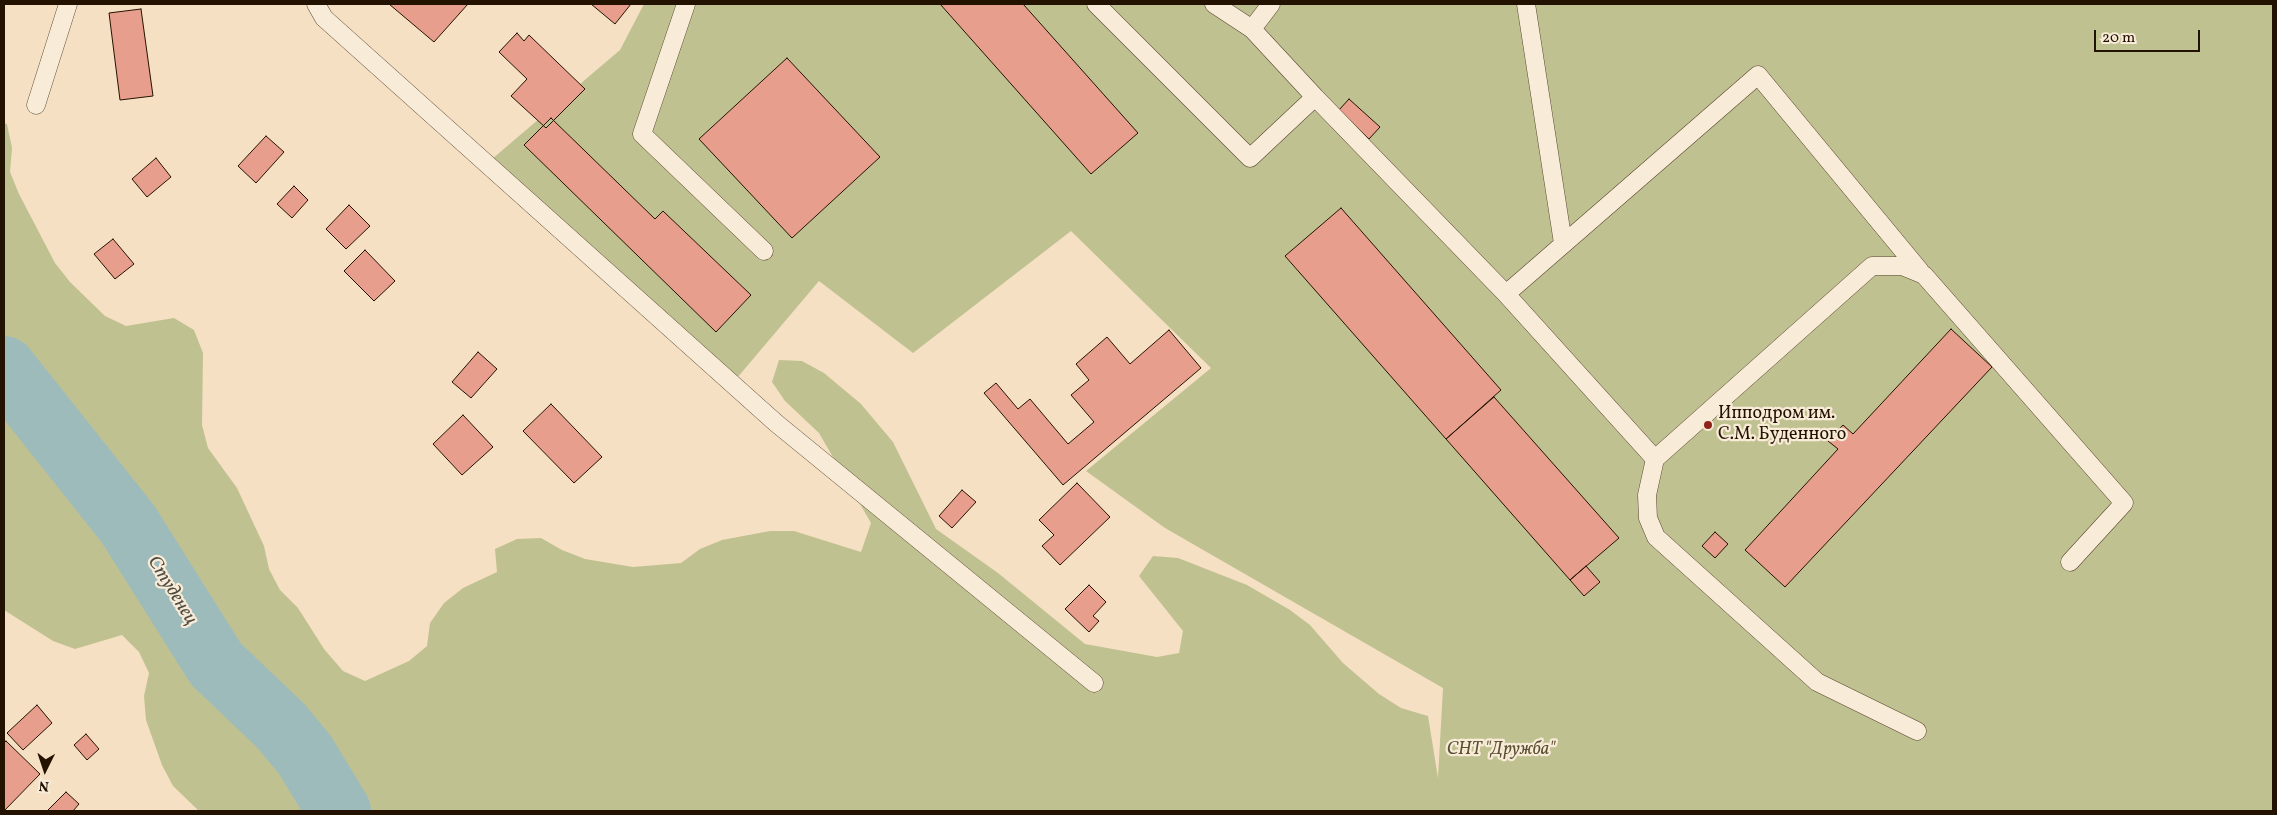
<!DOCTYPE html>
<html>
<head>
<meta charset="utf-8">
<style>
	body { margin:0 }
	#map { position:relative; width:2277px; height:815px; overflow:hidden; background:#f5e0c3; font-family:Vollkorn,serif }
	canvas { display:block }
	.frame { position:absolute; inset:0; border:5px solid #241200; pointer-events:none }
	.north { position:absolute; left:20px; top:745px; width:50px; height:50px; -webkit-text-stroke:4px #f8ebd8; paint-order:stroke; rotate:184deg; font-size:14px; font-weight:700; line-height:20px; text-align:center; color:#241200 }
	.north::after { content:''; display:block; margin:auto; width:18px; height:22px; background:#241200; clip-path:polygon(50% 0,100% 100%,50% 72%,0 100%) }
	.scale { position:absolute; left:2094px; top:30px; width:106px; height:22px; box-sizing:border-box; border:2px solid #241200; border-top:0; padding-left:6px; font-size:15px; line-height:18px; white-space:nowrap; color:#241200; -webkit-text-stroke:4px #f8ebd8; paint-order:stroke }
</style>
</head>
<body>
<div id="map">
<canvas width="2277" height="815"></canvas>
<div class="frame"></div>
<div class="north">N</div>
<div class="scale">20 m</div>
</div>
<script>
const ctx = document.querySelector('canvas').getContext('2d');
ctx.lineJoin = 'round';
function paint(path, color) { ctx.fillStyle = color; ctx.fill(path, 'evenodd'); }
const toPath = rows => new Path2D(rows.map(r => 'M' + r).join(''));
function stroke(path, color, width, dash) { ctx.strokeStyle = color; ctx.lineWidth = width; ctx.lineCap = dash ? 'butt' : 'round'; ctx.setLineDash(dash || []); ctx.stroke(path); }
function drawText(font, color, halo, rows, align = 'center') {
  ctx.font = font + ' Vollkorn,serif'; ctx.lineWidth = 4.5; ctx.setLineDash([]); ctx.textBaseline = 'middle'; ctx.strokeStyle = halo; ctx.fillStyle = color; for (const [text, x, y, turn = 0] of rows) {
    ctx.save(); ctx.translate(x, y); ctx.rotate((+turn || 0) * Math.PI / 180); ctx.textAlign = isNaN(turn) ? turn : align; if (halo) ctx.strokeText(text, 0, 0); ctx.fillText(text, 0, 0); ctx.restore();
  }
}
const green = toPath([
	[644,4,2273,4,2273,811,199,811,173,786,162,765,146,720,144,696,149,673,139,652,122,635,75,649,53,641,4,610,4,123,7,124,12,148,10,172,19,194,55,263,70,282,105,316,126,326,174,318,194,330,203,353,202,425,208,448,237,488,264,546,269,569,280,590,298,608,324,649,343,671,365,681,409,661,427,646,430,623,444,603,463,588,497,572,495,549,517,539,541,538,562,550,585,559,633,567,681,563,700,549,722,540,770,531,794,531,861,552,871,523,819,433,785,401,772,382,779,360,802,361,824,373,861,404,893,442,936,529,998,573,1085,644,1157,657,1179,653,1183,631,1139,576,1153,556,1178,558,1247,585,1290,610,1310,625,1343,663,1379,694,1401,708,1428,716,1438,778,1443,688,1165,528,1086,471,1211,368,1071,231,913,353,819,281,737,378,492,159,620,50]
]);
const river = toPath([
	[4,368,128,524,216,664,281,726,305,755,339,811]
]);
const building = toPath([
	[389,4,468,4,434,42,389,4],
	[591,4,631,4,615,24,591,4],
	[940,4,1023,4,1138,133,1091,174,940,4],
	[141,9,153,96,120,100,109,13,141,9],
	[517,33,524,41,529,35,585,89,546,128,511,96,527,79,499,52,517,33],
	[787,58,880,157,792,238,699,139,787,58],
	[1349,99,1380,127,1369,139,1339,110,1349,99],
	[551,118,655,219,663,211,751,295,716,332,524,145,551,118],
	[266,136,284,152,256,183,238,166,266,136],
	[156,158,171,177,147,197,132,179,156,158],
	[294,186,308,200,292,218,277,204,294,186],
	[349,205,370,226,346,249,326,229,349,205],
	[1341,208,1501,390,1446,439,1285,256,1341,208],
	[113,239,134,264,115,279,94,254,113,239],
	[365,250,395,281,374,301,344,271,365,250],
	[1951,329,1992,367,1785,587,1745,550,1838,449,1828,441,1843,425,1853,434,1951,329],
	[1169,330,1201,368,1063,485,984,393,996,383,1018,409,1030,399,1068,444,1094,422,1071,395,1089,380,1076,364,1107,337,1130,364,1169,330],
	[478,352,497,369,471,398,452,382,478,352],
	[1494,397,1619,538,1570,580,1446,439,1494,397],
	[551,404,602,457,574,483,523,431,551,404],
	[463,415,493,447,462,475,433,444,463,415],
	[1077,483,1110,517,1060,565,1042,546,1054,535,1039,520,1077,483],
	[962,490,976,502,952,528,939,516,962,490],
	[1715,532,1728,544,1715,558,1702,546,1715,532],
	[1586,566,1600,582,1584,596,1570,580,1586,566],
	[1089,585,1106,602,1093,616,1099,621,1089,632,1065,609,1089,585],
	[37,705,52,723,23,750,7,733,37,705],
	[86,734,99,749,87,760,74,745,86,734],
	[6,741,40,774,4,811,4,743,6,741],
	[66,792,79,804,73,811,47,811,66,792]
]);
const lane = toPath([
	[316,4,324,18,776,423,1094,683],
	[686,4,642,134,764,251],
	[1096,4,1250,158,1315,97,1252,29,1271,4],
	[1214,4,1252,29],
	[1526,4,1563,243],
	[1315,97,1506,294,1655,459,1872,266,1902,266,1924,275,2124,503,2070,562],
	[36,105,68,4],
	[1506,294,1758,75,1920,271],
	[1655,459,1647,495,1648,518,1656,537,1817,682,1917,731]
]);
const markers = [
	[1708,425,5,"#8f2418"]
];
const poiNames = [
	["Ипподром им.",1718,415],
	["С.М. Буденного",1718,436]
];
const parkNames = [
	["СНТ \"Дружба\"",1501,751]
];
const waterNames = [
	["Студенец",171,591,58]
];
paint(green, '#c0c190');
stroke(river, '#9ebbbb', 64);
paint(building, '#e79e8d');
stroke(building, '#241200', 1);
stroke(lane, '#584631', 19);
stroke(lane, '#f8ebd8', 18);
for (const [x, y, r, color] of markers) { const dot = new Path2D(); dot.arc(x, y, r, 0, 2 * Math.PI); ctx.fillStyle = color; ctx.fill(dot); stroke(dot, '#f8ebd8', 2); }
drawText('18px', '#241200', '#f8ebd8', poiNames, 'left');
drawText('italic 18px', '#5b4f32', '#f8ebd8', parkNames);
drawText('italic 19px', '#4f4d41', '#f8ebd8', waterNames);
</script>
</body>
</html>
